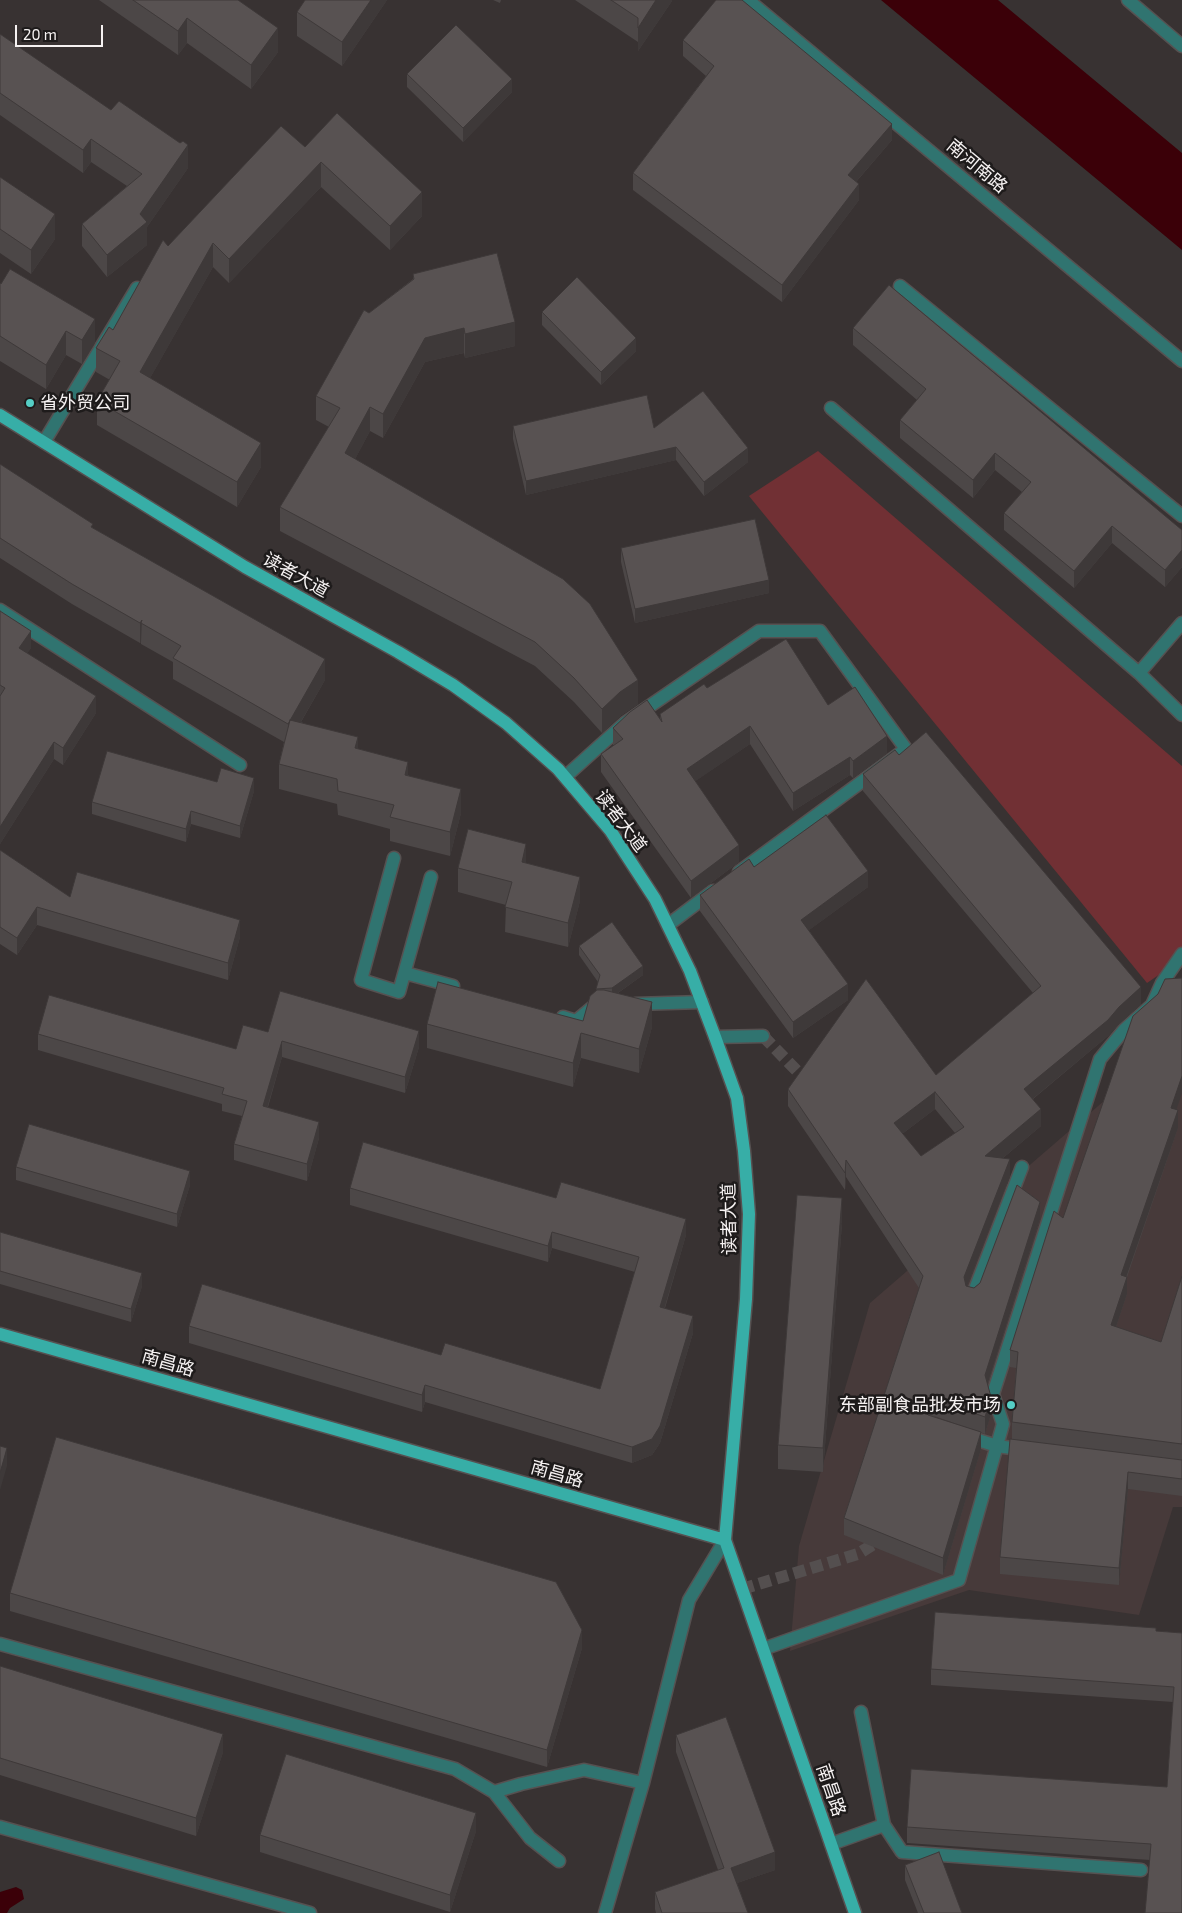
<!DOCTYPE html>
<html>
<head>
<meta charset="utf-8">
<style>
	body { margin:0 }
	#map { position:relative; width:1182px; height:1913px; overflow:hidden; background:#383232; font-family:"Exo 2",sans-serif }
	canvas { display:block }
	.scale { position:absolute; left:15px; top:25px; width:88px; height:22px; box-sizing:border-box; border:2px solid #f6f2f2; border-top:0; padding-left:6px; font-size:15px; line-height:18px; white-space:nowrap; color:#f6f2f2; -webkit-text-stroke:4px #1e1b1b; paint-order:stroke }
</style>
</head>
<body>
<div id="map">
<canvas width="1182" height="1913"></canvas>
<div class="scale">20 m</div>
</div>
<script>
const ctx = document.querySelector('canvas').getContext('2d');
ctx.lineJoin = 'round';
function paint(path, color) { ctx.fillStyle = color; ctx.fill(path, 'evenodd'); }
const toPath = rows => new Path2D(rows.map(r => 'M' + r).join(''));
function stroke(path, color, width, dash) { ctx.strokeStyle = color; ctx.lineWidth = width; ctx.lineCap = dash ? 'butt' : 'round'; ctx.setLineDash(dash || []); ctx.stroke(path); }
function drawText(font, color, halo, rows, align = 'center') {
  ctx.font = font + ' "Exo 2","Noto Sans SC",sans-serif'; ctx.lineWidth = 5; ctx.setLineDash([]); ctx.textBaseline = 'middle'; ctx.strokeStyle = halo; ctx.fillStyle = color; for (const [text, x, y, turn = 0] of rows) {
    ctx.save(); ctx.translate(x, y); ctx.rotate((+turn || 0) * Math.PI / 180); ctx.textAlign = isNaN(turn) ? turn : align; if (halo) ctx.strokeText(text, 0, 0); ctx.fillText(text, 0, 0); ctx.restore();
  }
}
const built = toPath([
	[1182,1048,1182,1507,1173,1507,1139,1615,969,1590,790,1651,799,1546,870,1303,1156,1056]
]);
const green = toPath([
	[818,451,1182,766,1182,959,1147,983,749,496]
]);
const water = toPath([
	[881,0,998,0,1182,153,1182,250],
	[16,1887,22,1890,24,1899,10,1908,7,1913,0,1913,0,1892]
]);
const minorTunnel = toPath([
	[763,1036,797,1071,808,1086],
	[742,1589,858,1554,885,1537]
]);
const minor = toPath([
	[748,0,1182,361],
	[1128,0,1182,46],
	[900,286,1182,516],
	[831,408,1139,673],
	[44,442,137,288],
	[0,610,240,765],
	[1182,623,1139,673,1182,715],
	[565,777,625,723,759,631,820,631,906,749,739,872],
	[394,858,361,980,399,992,431,877],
	[668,925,713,891],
	[405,973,453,986],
	[635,1004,702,1002],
	[563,1017,576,1021,594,1006,600,1006],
	[715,1037,763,1036],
	[972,1297,1022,1167],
	[965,1436,997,1446,1026,1450],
	[0,1644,455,1769,494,1792,530,1838,559,1861],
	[763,1649,959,1580,1003,1424,993,1394,1100,1059,1124,1030,1152,1005,1162,983,1182,954],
	[494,1792,521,1784,584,1770,643,1783],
	[884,1825,902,1852,1141,1870],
	[0,1827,310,1913],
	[831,1844,884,1825,861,1712],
	[605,1913,643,1783,689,1600,725,1540]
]);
const major = toPath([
	[0,415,245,567,398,652,453,685,506,723,558,769,610,830,655,899,690,971,715,1037,737,1098,744,1151,749,1214,746,1299,725,1540,855,1913],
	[0,1334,725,1540]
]);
const wall = toPath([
	[99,0,238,0,278,52,251,89,187,43,178,55],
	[387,0,342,66,297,36,297,12],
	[493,0,501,0,500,3],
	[575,0,672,0,672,1,638,51,638,42],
	[0,34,188,168,147,227,147,245,107,277,82,246,82,224,127,186,91,162,83,173,0,115],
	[683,40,892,140,856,182,859,200,782,302,633,190,633,173,706,76,683,56],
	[407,74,512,92,463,142,407,87],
	[305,147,422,216,390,250,321,187,229,283,213,267,150,378,261,467,237,507,97,425,97,401,110,380,96,372,96,348,113,330,168,246],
	[0,177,55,239,31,274,0,253],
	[413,274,515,346,465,358,464,353,425,362,383,438,370,431,355,459,638,704,620,716,602,733,574,702,535,666,280,531,280,507,329,427,316,420,316,396,369,313,413,279],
	[0,283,95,343,82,364,66,355,46,389,0,361],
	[542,312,636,351,601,385,542,325],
	[853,328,1182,530,1182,567,1165,587,1112,543,1074,588,1004,530,1004,513,1022,492,995,470,973,498,900,438,900,420,917,400,853,345],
	[513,426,654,428,748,462,704,496,676,460,526,495,513,439],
	[0,464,93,528,325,680,301,722,358,749,408,775,461,813,450,856,390,841,390,829,338,815,337,804,279,789,279,764,284,742,173,679,173,662,141,644,141,642,140,643,72,604,0,558],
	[621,548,769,593,635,623,621,562],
	[0,611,31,648,27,653,96,713,63,765,54,759,0,844],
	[707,688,828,705,887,753,853,778,850,775,793,811,750,744,695,781,739,862,691,898,601,772,601,754,613,746,613,728,660,720,660,714],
	[899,755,1141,1004,1119,1024,1108,1036,1033,1099,1041,1126,1003,1158,1010,1176,967,1286,974,1288,980,1283,1040,1219,988,1384,991,1414,985,1434,934,1416,981,1449,943,1575,844,1535,844,1518,919,1288,846,1177,845,1190,788,1106,788,1089,936,1075,1033,993,863,791,863,774],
	[935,1109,955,1133,921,1156,902,1134],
	[254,791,240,838,191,824,186,842,92,814,92,802],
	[0,850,70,897,240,937,228,980,37,925,17,955,0,944],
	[526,863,580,901,568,947,505,932,506,905,458,892,458,868],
	[754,867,868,887,809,930,848,1000,793,1038,700,911,700,895],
	[579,946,643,975,618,993,652,1027,639,1073,581,1058,573,1087,427,1048,427,1024,583,1021,596,991,598,982,579,955],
	[268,1032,419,1047,405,1093,282,1057,268,1107,319,1138,307,1181,234,1160,234,1144,242,1116,222,1111,222,1104,38,1050,38,1034,236,1049],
	[1176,1110,1178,1128,1127,1277,1127,1294,1116,1327,1161,1342,1182,1276,1182,1496,1128,1489,1119,1585,1000,1574,1000,1557,1012,1439,1012,1422,1016,1368,1010,1367,1010,1350,1063,1218],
	[16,1167,190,1185,177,1227,16,1180],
	[350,1188,686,1235,665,1308,693,1333,660,1443,652,1455,632,1463,425,1402,422,1412,189,1343,189,1326,441,1355,600,1389,635,1272,552,1248,548,1262,350,1205],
	[842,1223,823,1472,778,1469,778,1445],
	[0,1232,142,1286,131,1322,0,1284],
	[10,1593,582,1648,547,1767,10,1611],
	[1156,1631,1182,1633,1182,1913,1150,1860,907,1843,907,1827,1167,1787,1173,1702,931,1685,931,1669],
	[0,1666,223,1752,196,1836,0,1775],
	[676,1735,775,1870,737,1883,748,1913,656,1913,655,1909,655,1892,718,1870,676,1752],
	[476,1831,450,1912,260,1852,260,1835],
	[905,1865,962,1913,918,1913,905,1880]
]);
const shadedWall = toPath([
	[371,0,387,0,342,66,342,42],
	[656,0,672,0,672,1,638,51,638,28],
	[187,18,187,43,178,55,178,31],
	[278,28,278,52,251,89,251,65],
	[512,79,512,92,463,142,463,128],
	[892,124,892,140,848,191,848,175],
	[91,139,91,162,83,173,83,150],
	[188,145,188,168,147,227,147,245,107,277,107,255,140,214],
	[321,162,321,187,229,283,229,259],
	[859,184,859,200,782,302,782,285],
	[422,192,422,216,390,250,390,226],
	[55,214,55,239,31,274,31,250],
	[213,243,213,267,140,396,140,372],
	[95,319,95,343,82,364,82,340],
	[515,322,515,346,465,358,465,334],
	[464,328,464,353,425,362,383,438,383,414,425,338],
	[66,331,66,355,46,389,46,365],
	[636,338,636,351,601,385,601,372],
	[370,407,370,431,345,478,345,453],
	[261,443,261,467,237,507,237,482],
	[676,447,676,460,526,495,526,481],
	[748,448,748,462,704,496,704,482],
	[995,453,995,470,973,498,973,480],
	[1112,526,1112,543,1074,588,1074,571],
	[1182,550,1182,567,1165,587,1165,570],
	[769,580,769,593,635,623,635,609],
	[142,620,141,642,140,643,140,623],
	[31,631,31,648,19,665,19,648],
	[325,659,325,680,288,744,288,724],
	[638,680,638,704,620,716,602,733,602,709,620,692],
	[96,696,96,713,63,765,63,748],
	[750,726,750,744,687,787,687,769],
	[887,736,887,753,853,778,853,761],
	[358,737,358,761,355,748],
	[54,742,54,759,0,844,0,827],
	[850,757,850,775,793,811,793,793],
	[408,762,408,787,405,775],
	[254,778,254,791,240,838,240,826],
	[461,789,461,813,450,856,450,832],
	[191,811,191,824,186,842,186,829],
	[526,844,526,868,522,862],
	[739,845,739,862,691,898,691,881],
	[868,871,868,887,801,936,801,920],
	[580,877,580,901,568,947,568,923],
	[37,907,37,925,17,955,17,938],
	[240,920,240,937,228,980,228,963],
	[643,966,643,975,612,997,612,988],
	[848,984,848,1000,793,1038,793,1022],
	[1141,987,1141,1004,1119,1024,1108,1036,1024,1106,1024,1089],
	[652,1002,652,1027,639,1073,639,1049],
	[419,1031,419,1047,405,1093,405,1077],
	[581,1033,581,1058,573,1087,573,1063],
	[282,1041,282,1057,263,1122,263,1106],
	[1182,1076,1182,1093,1171,1125,1171,1108],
	[935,1092,935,1109,894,1140,894,1123],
	[1041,1109,1041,1126,985,1173,985,1156],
	[1178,1110,1178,1128,1121,1292,1121,1275],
	[319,1122,319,1138,307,1181,307,1164],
	[1010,1159,1010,1176,964,1294,964,1277],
	[846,1160,846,1177,845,1190,845,1173],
	[190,1171,190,1185,177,1227,177,1214],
	[842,1198,842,1223,823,1472,823,1448],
	[1040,1202,1040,1219,985,1392,985,1375],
	[686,1219,686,1235,660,1323,660,1307],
	[552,1232,552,1248,548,1262,548,1246],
	[142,1273,142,1286,131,1322,131,1309],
	[1127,1277,1127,1294,1111,1342,1111,1325],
	[693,1316,693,1333,660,1443,652,1455,632,1463,632,1447],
	[425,1385,425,1402,422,1412,422,1395],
	[991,1397,991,1414,985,1434,985,1417],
	[926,1401,926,1418,923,1405],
	[981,1432,981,1449,943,1575,943,1558],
	[7,1448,7,1466,0,1490,0,1473],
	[1128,1472,1128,1489,1119,1585,1119,1568],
	[582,1630,582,1648,547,1767,547,1750],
	[223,1734,223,1752,196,1836,196,1818],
	[476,1813,476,1831,450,1912,450,1895],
	[775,1852,775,1870,731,1885,731,1868]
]);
const building = toPath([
	[133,0,238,0,278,28,251,65,187,18,178,31,133,0],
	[305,0,371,0,342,42,297,12,305,0],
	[611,0,656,0,638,28,638,18,611,0],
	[716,0,742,0,892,124,848,175,859,184,782,285,633,173,714,66,683,40,716,0],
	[456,25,512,79,463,128,407,74,456,25],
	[0,34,111,110,119,101,180,143,183,141,188,145,140,214,147,222,107,255,82,224,142,174,91,139,83,150,0,93,0,34],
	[337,113,422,192,390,226,321,162,229,259,213,243,140,372,261,443,237,482,97,401,120,361,96,348,109,327,113,330,163,240,168,246,281,126,305,147,337,113],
	[0,177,55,214,31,250,0,229,0,177],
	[497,253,515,322,465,334,464,328,425,338,383,414,370,407,345,453,563,579,590,604,638,680,620,692,602,709,574,678,535,642,280,507,340,408,316,396,364,310,369,313,414,279,413,274,497,253],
	[10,269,95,319,82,340,66,331,46,365,0,336,0,283,1,284,10,269],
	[577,277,636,338,601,372,542,312,577,277],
	[889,285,1182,530,1182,550,1165,570,1112,526,1074,571,1004,513,1031,482,995,453,973,480,900,420,926,389,853,328,889,285],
	[703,391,748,448,704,482,676,447,526,481,513,426,647,395,654,428,703,391],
	[0,464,93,524,91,527,325,659,288,724,173,658,181,646,141,623,142,620,140,623,72,584,0,538,0,464],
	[755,519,769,580,635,609,621,548,755,519],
	[0,611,31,631,19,648,96,696,63,748,54,742,0,827,0,696,5,688,0,685,0,611],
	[786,639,828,705,855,687,887,736,853,761,850,757,793,793,750,726,687,769,739,845,691,881,601,754,623,739,613,728,630,712,647,700,662,722,660,714,704,684,707,688,786,639],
	[290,720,358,737,355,748,408,762,405,775,461,789,450,832,390,817,394,805,338,791,337,779,279,764,290,720],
	[926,732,1141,987,1119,1007,1108,1020,1024,1089,1041,1109,985,1156,1010,1159,964,1277,966,1286,974,1288,980,1283,1017,1185,1040,1202,985,1375,991,1397,985,1417,934,1399,926,1401,923,1405,925,1412,928,1415,981,1432,943,1558,844,1518,923,1276,846,1160,845,1173,788,1089,866,979,936,1075,1041,986,863,774,895,750,899,755,926,732],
	[935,1092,964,1127,921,1156,894,1123,935,1092],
	[107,751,217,782,221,768,254,778,240,826,191,811,186,829,92,802,107,751],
	[826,815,868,871,801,920,848,984,793,1022,700,895,749,859,754,867,826,815],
	[468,829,526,844,522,862,580,877,568,923,505,907,512,882,458,868,468,829],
	[0,850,70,897,77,872,240,920,228,963,37,907,17,938,0,927,0,850],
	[612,922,643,966,612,988,596,989,600,975,579,946,612,922],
	[1182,978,1182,1076,1171,1108,1178,1110,1121,1275,1127,1277,1111,1325,1161,1342,1182,1276,1182,1444,1012,1422,1018,1352,1010,1350,1054,1211,1063,1218,1133,1016,1158,994,1165,979,1182,978],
	[438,982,583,1021,590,996,597,990,604,990,652,1002,639,1049,581,1033,573,1063,427,1024,438,982],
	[280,991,419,1031,405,1077,282,1041,263,1106,319,1122,307,1164,234,1144,247,1101,222,1094,224,1088,38,1034,49,995,236,1049,243,1025,268,1032,280,991],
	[29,1124,190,1171,177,1214,16,1167,29,1124],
	[363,1142,556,1198,561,1182,686,1219,660,1307,693,1316,660,1426,652,1439,632,1447,425,1385,422,1395,189,1326,202,1284,441,1355,445,1343,600,1389,639,1257,552,1232,548,1246,350,1188,363,1142],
	[797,1195,842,1198,823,1448,778,1445,797,1195],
	[0,1232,142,1273,131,1309,0,1271,0,1232],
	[56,1437,556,1582,582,1630,547,1750,10,1593,56,1437],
	[1010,1439,1182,1460,1182,1479,1128,1472,1119,1568,1000,1557,1010,1439],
	[0,1446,7,1448,0,1473,0,1446],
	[935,1612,1156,1628,1156,1631,1182,1633,1182,1913,1145,1913,1151,1844,907,1827,911,1769,1167,1787,1174,1687,931,1669,935,1612],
	[0,1666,223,1734,196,1818,0,1758,0,1666],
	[726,1717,775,1852,731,1868,748,1913,662,1913,655,1892,724,1868,676,1735,726,1717],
	[286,1754,476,1813,450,1895,260,1835,286,1754],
	[939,1852,962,1913,924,1913,905,1865,939,1852]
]);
const markers = [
	[30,403,5,"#55cec5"],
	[1011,1405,5,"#55cec5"]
];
const streetNames = [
	["南河南路",977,166,40],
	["读者大道",296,575,29],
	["读者大道",621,821,53],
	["读者大道",729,1219,-91],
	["南昌路",168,1363,16],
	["南昌路",557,1474,16],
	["南昌路",831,1790,71]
];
const poiNames = [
	["省外贸公司",40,403],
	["东部副食品批发市场",1001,1405,"right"]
];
paint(built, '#473a3a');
paint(green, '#713034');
paint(water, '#3b0008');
stroke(minorTunnel, '#544f4f', 12, [12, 6]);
stroke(minor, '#565151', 15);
stroke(major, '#565151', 15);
stroke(minor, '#307470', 12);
stroke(major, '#37aea7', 12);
paint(wall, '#4c4747');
paint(shadedWall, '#3e3939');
paint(building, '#585252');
stroke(building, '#3e3939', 1);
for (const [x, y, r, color] of markers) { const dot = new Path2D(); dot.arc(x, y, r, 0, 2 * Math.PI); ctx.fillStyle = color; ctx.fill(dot); stroke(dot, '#1e1b1b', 2); }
drawText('18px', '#f6f2f2', '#1e1b1b', streetNames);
drawText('18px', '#f6f2f2', '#1e1b1b', poiNames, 'left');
</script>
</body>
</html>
